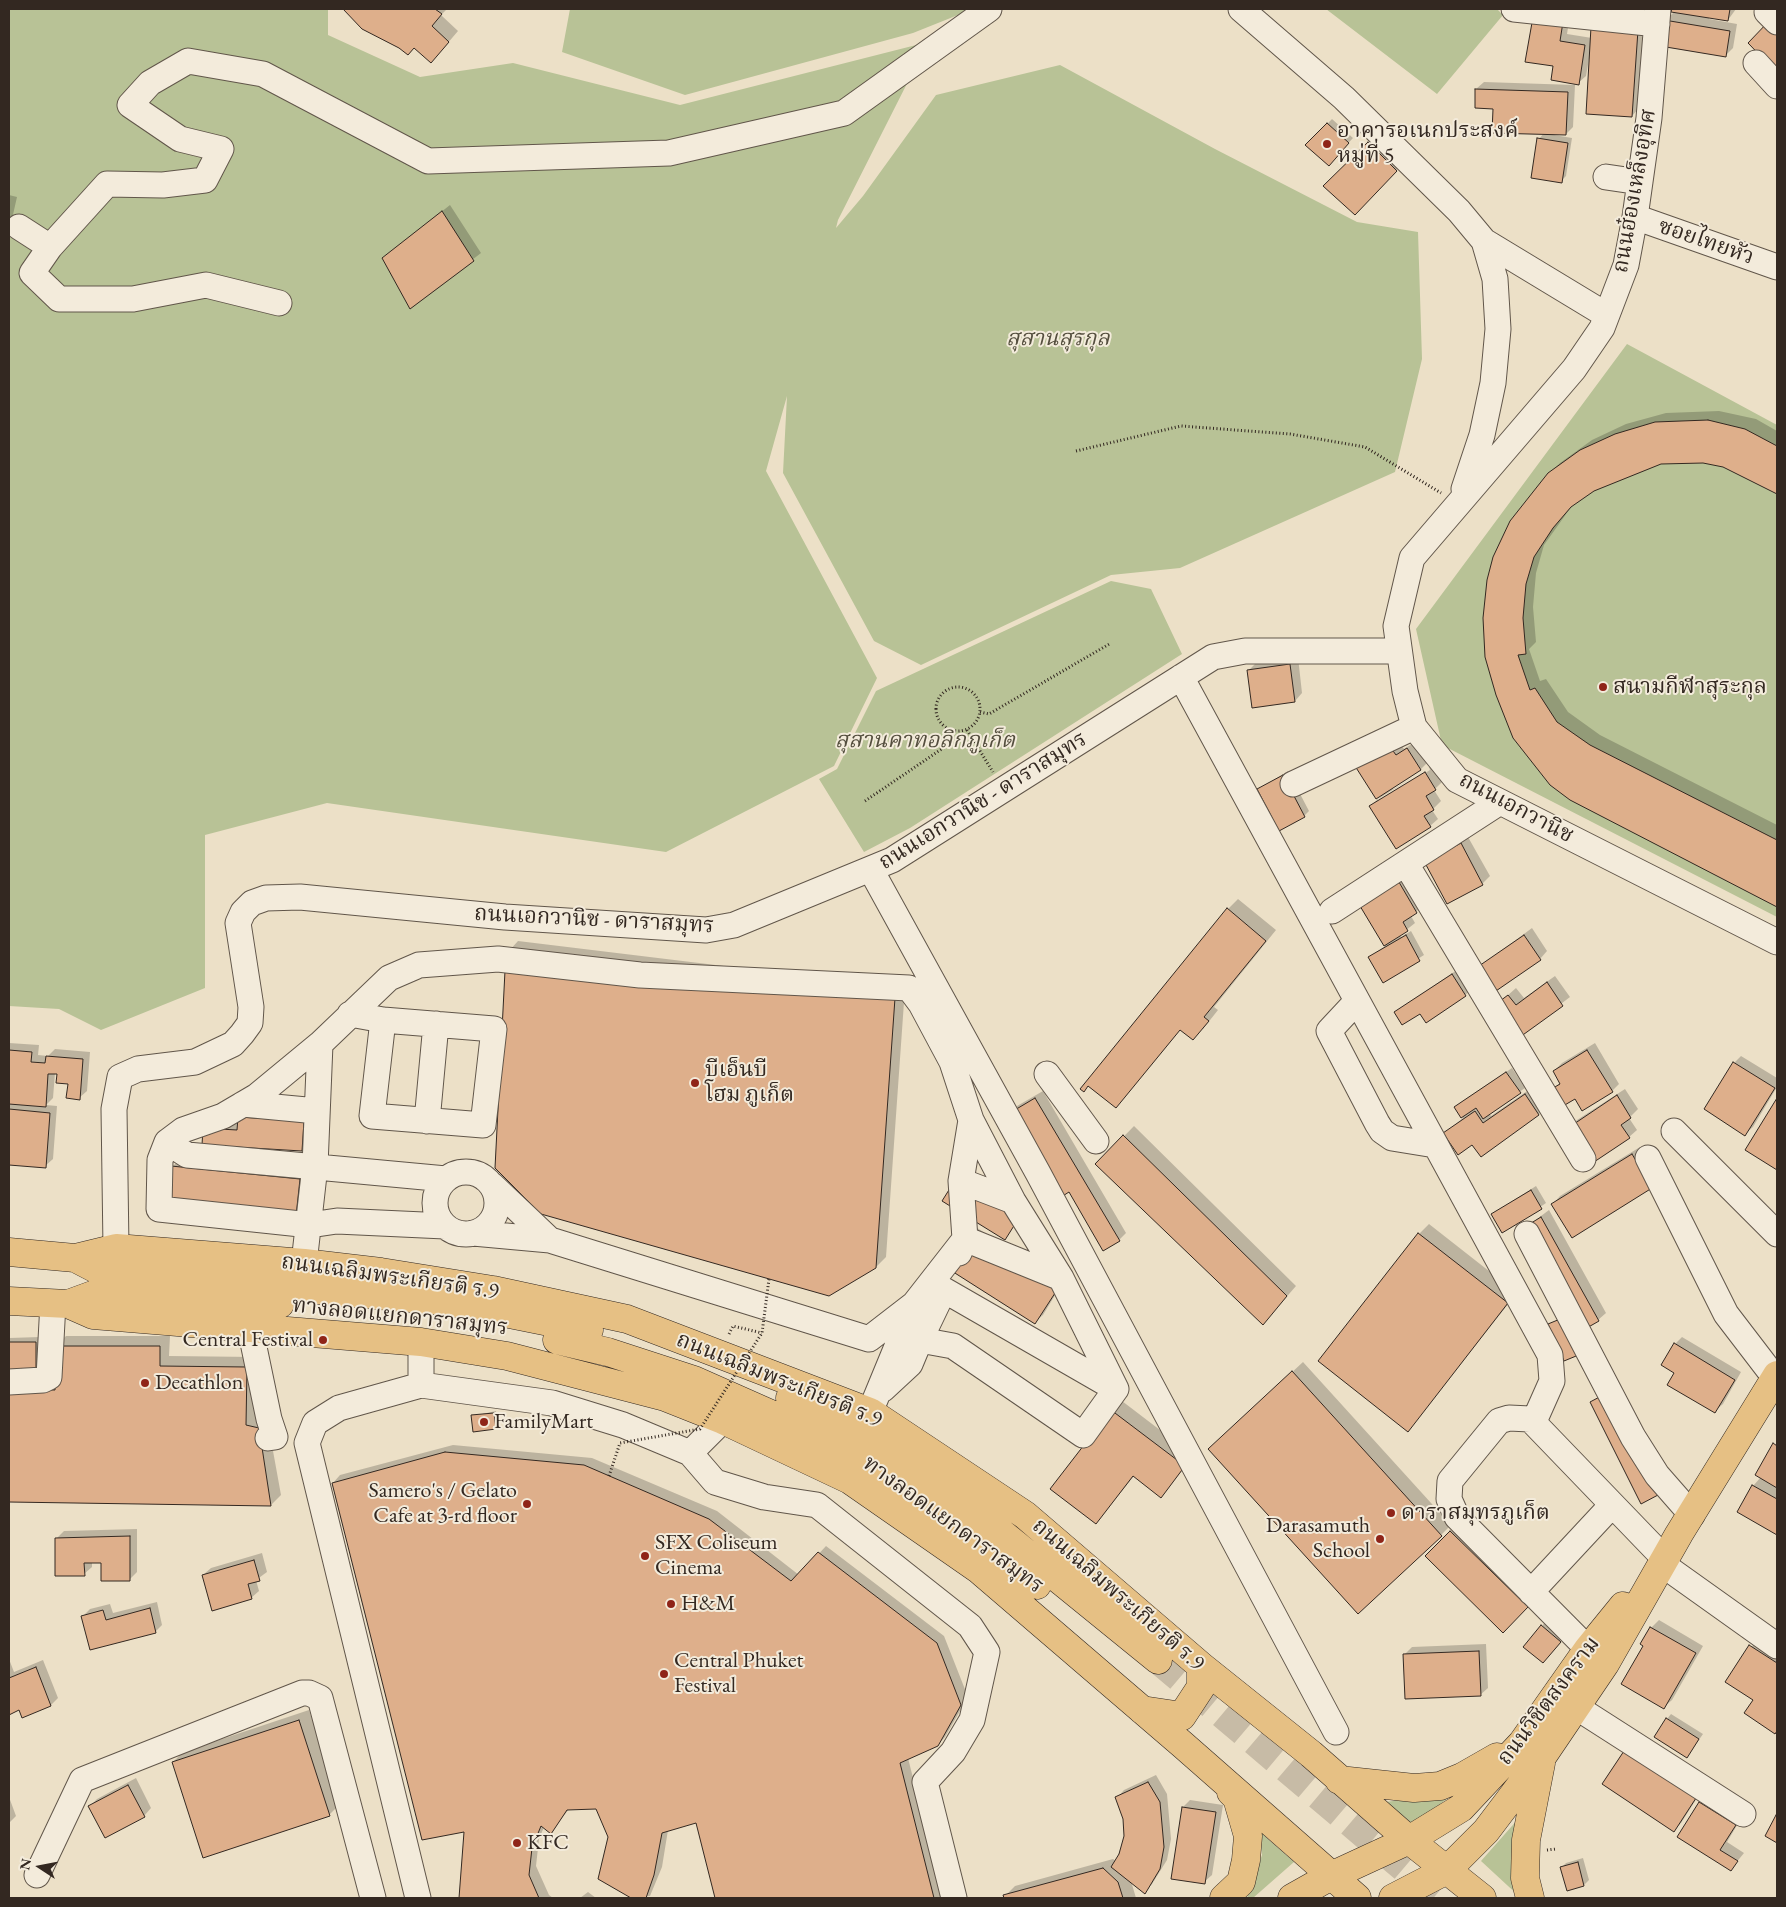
<!DOCTYPE html>
<html>
<head>
<meta charset="utf-8">
<style>
	body { margin:0 }
	#map { position:relative; width:1786px; height:1907px; overflow:hidden; background:#ece0c7; font-family:"EB Garamond",serif }
	canvas { display:block }
	.frame { position:absolute; inset:0; border:10px solid #332821; pointer-events:none }
	.north { position:absolute; left:15px; top:1842px; width:50px; height:50px; -webkit-text-stroke:4px #f3ebdb; paint-order:stroke; rotate:281deg; font-size:14px; font-weight:700; line-height:20px; text-align:center; color:#332821 }
	.north::after { content:''; display:block; margin:auto; width:18px; height:22px; background:#332821; clip-path:polygon(50% 0,100% 100%,50% 72%,0 100%) }
</style>
</head>
<body>
<div id="map">
<canvas width="1786" height="1907"></canvas>
<div class="frame"></div>
<div class="north">N</div>
</div>
<script>
const ctx = document.querySelector('canvas').getContext('2d');
ctx.lineJoin = 'round';
function paint(path, color) { ctx.fillStyle = color; ctx.fill(path, 'evenodd'); }
const toPath = rows => new Path2D(rows.map(r => 'M' + r).join(''));
function stroke(path, color, width, dash) { ctx.strokeStyle = color; ctx.lineWidth = width; ctx.lineCap = dash ? 'butt' : 'round'; ctx.setLineDash(dash || []); ctx.stroke(path); }
function drawText(font, color, halo, rows, align = 'center') {
  ctx.font = font + ' "EB Garamond","Noto Serif Thai",serif'; ctx.lineWidth = 4; ctx.setLineDash([]); ctx.textBaseline = 'middle'; ctx.strokeStyle = halo; ctx.fillStyle = color; for (const [text, x, y, turn = 0] of rows) {
    ctx.save(); ctx.translate(x, y); ctx.rotate((+turn || 0) * Math.PI / 180); ctx.textAlign = isNaN(turn) ? turn : align; if (halo) ctx.strokeText(text, 0, 0); ctx.fillText(text, 0, 0); ctx.restore();
  }
}
const green = toPath([
	[9,9,328,9,328,35,420,77,513,63,680,105,928,42,838,220,836,228,863,196,936,95,1060,65,1215,149,1357,222,1418,232,1422,359,1395,472,1180,568,1111,575,921,665,874,641,783,473,787,396,766,471,877,678,834,766,666,852,327,803,205,835,205,988,101,1030,59,1009,9,1006],
	[570,9,973,9,913,33,685,95,562,52],
	[1326,9,1497,9,1503,15,1437,94],
	[1627,344,1777,425,1777,917,1442,745,1416,629],
	[1111,581,1151,589,1182,654,910,828,864,852,819,779,837,769,876,691],
	[1455,1793,1413,1824,1385,1802],
	[1527,1809,1521,1898,1481,1861],
	[1260,1832,1294,1862,1253,1898,1247,1898,1262,1855]
]);
const shadow = toPath([
	[345,9,447,9,441,15,458,31,441,51,415,47,400,47,363,28],
	[1673,9,1736,9,1728,20,1709,17,1709,19,1737,24,1733,48,1725,56,1665,21,1675,11],
	[1570,15,1567,34,1592,38,1645,23,1639,108,1632,116,1591,59,1589,59,1586,76,1578,83,1555,65,1527,61],
	[1484,82,1575,85,1573,127,1566,134,1554,134,1554,135,1572,138,1566,176,1561,181,1539,139,1544,133,1494,108,1476,89],
	[1332,119,1353,138,1333,160,1307,145],
	[1376,135,1403,163,1355,213,1325,186],
	[9,195,17,197,12,219,9,223],
	[450,205,481,253,410,308,383,258],
	[1719,411,1756,419,1777,431,1777,493,1724,466,1703,461,1661,463,1593,490,1574,503,1544,545,1536,573,1533,607,1536,642,1529,649,1540,681,1546,679,1568,712,1600,735,1777,825,1777,905,1571,799,1497,695,1549,474,1560,463,1592,440,1626,424,1666,413],
	[1298,657,1302,693,1295,701,1249,670,1256,663],
	[1396,738,1404,749,1415,742,1428,762,1420,770,1392,788,1393,790,1432,765,1442,782,1434,790,1441,801,1432,810,1438,819,1430,826,1371,806,1378,799,1378,802,1430,770,1429,767,1378,799,1382,795],
	[1288,771,1309,811,1304,816,1258,790],
	[1468,837,1490,876,1482,884,1427,863],
	[1404,871,1424,905,1411,916,1415,923,1400,935,1401,937,1411,931,1424,955,1383,981,1370,957,1385,946,1359,901],
	[1238,899,1276,930,1214,1007,1218,1010,1203,1029,1181,1029,1116,1107,1228,909],
	[1532,928,1547,951,1540,959,1478,968],
	[518,941,905,988,886,1257,876,1267,508,952],
	[1457,970,1470,991,1465,995,1420,1012,1395,1012],
	[1555,976,1570,997,1520,1035,1498,1004,1516,988,1524,998],
	[9,1043,39,1045,38,1055,48,1056,55,1049,90,1052,87,1091,79,1098,69,1083,58,1073,55,1073,53,1098,46,1105,57,1106,53,1159,45,1166,9,1163],
	[1595,1043,1619,1084,1612,1091,1575,1097,1549,1092,1561,1082,1554,1071,1562,1063],
	[1741,1056,1777,1078,1777,1087,1753,1127,1745,1134,1734,1063],
	[1512,1068,1525,1088,1489,1113,1491,1116,1533,1087,1546,1106,1539,1114,1481,1155,1473,1143,1445,1133,1463,1118,1455,1108,1460,1103],
	[1625,1089,1638,1109,1629,1118,1637,1130,1629,1137,1569,1128,1577,1120],
	[1043,1091,1126,1233,1119,1240,1069,1191,1010,1114,1017,1106],
	[1777,1101,1777,1169,1747,1149],
	[247,1110,311,1114,309,1142,302,1150,203,1144,212,1121,239,1122],
	[1134,1126,1296,1286,1263,1324,1097,1164],
	[1640,1147,1659,1180,1553,1204,1560,1196],
	[179,1160,307,1172,303,1207,296,1215,172,1167],
	[1536,1186,1546,1203,1503,1232,1492,1214],
	[1549,1210,1606,1313,1598,1320,1529,1225],
	[966,1221,1063,1282,1043,1315,1035,1322],
	[1429,1224,1517,1293,1408,1430,1419,1234],
	[66,1336,170,1336,169,1356,256,1357,281,1495,271,1505,11,1501,11,1497,9,1499,9,1386,56,1380,56,1346],
	[40,1337,41,1365,36,1370,9,1371,9,1338],
	[1682,1337,1741,1372,1723,1404,1715,1411,1676,1372,1675,1344],
	[1303,1362,1451,1525,1441,1535,1220,1439],
	[1122,1401,1194,1456,1161,1496,1134,1476,1096,1523,1052,1488],
	[496,1411,497,1426,495,1428,473,1416],
	[1777,1441,1777,1533,1738,1511,1753,1486,1761,1477],
	[453,1445,592,1458,717,1511,799,1575,826,1546,944,1636,968,1697,945,1737,938,1745,908,1758,943,1898,716,1898,697,1821,668,1830,662,1867,650,1896,634,1898,599,1878,609,1837,597,1808,569,1809,551,1832,544,1827,539,1839,536,1866,549,1895,553,1898,461,1898,465,1831,333,1483,340,1475],
	[1458,1524,1534,1598,1503,1631,1426,1556],
	[137,1529,137,1572,130,1579,102,1562,92,1562,92,1567,84,1574,56,1539,64,1531],
	[262,1553,267,1572,256,1580,259,1591,251,1598,203,1575,211,1568],
	[157,1602,162,1625,155,1632,83,1616,90,1609,110,1604,113,1613],
	[1659,1620,1703,1646,1672,1700,1664,1707,1645,1645,1642,1644,1651,1628],
	[1546,1621,1564,1636,1547,1657,1542,1626],
	[1758,1638,1777,1651,1777,1730,1775,1732,1754,1700,1727,1682],
	[1486,1644,1488,1688,1480,1695,1404,1655,1412,1647],
	[9,1659,14,1672,43,1660,58,1698,51,1705,20,1709,9,1713],
	[309,1710,340,1804,329,1815,173,1762,183,1752],
	[1671,1714,1703,1734,1687,1757,1667,1719],
	[1156,1775,1167,1794,1171,1839,1167,1860,1152,1884,1145,1892,1131,1881,1136,1898,1005,1898,1005,1896,1015,1886,1113,1859,1116,1861,1125,1836,1125,1819,1117,1798,1124,1790],
	[136,1778,151,1808,144,1816,90,1806,97,1799],
	[1604,1784,1704,1787,1681,1823,1674,1830],
	[1707,1795,1742,1817,1727,1842,1744,1853,1731,1869,1679,1836,1700,1803],
	[9,1797,16,1816,9,1823],
	[1190,1800,1223,1805,1212,1875,1204,1882,1183,1807],
	[1583,1858,1589,1880,1584,1885,1562,1867,1566,1863],
	[588,1892,596,1898,580,1898]
]);
const building = toPath([
	[343,9,435,9,442,14,432,26,449,42,431,63,414,48,408,55,399,48,362,29,343,9],
	[1672,9,1730,9,1728,21,1671,12,1672,9],
	[1533,17,1563,22,1560,41,1585,45,1579,85,1551,80,1553,66,1525,62,1533,17],
	[1664,20,1730,31,1726,57,1660,46,1664,20],
	[1770,20,1777,27,1777,73,1748,43,1770,20],
	[1591,27,1638,30,1632,117,1586,114,1591,27],
	[1475,89,1568,92,1566,135,1492,133,1493,109,1475,108,1475,89],
	[1327,123,1349,143,1329,166,1305,145,1327,123],
	[1537,138,1568,143,1562,183,1531,178,1537,138],
	[1368,142,1397,171,1355,215,1323,186,1368,142],
	[442,211,474,261,410,309,382,258,442,211],
	[1708,420,1745,429,1777,446,1777,494,1723,467,1703,463,1661,464,1594,491,1571,507,1553,528,1534,557,1526,584,1523,618,1526,654,1518,655,1530,690,1535,688,1557,722,1590,745,1777,840,1777,907,1570,800,1550,785,1513,738,1496,695,1485,657,1483,618,1487,580,1493,557,1510,521,1548,473,1580,450,1615,434,1655,422,1708,420],
	[1290,664,1295,702,1252,708,1247,670,1290,664],
	[1388,744,1396,755,1407,748,1421,770,1376,799,1355,766,1388,744],
	[1425,772,1436,790,1426,796,1434,810,1424,816,1431,827,1396,849,1369,806,1425,772],
	[1283,775,1305,817,1279,831,1257,789,1283,775],
	[1461,843,1483,885,1447,904,1425,863,1461,843],
	[1396,877,1417,913,1403,922,1408,931,1384,946,1357,901,1396,877],
	[1227,908,1266,941,1204,1017,1209,1021,1193,1040,1180,1030,1116,1108,1088,1086,1084,1092,1080,1089,1227,908],
	[1406,935,1420,961,1383,983,1368,957,1406,935],
	[1524,935,1541,960,1493,993,1476,968,1524,935],
	[506,951,895,998,876,1268,829,1296,541,1214,495,1168,506,951],
	[1452,974,1466,996,1426,1023,1420,1014,1402,1025,1394,1012,1452,974],
	[1547,982,1563,1006,1520,1037,1496,1004,1508,995,1516,1005,1547,982],
	[9,1050,32,1052,31,1062,45,1063,46,1056,83,1059,80,1100,66,1098,68,1084,56,1083,57,1074,48,1074,46,1107,9,1104,9,1050],
	[1587,1050,1613,1092,1582,1111,1575,1099,1558,1109,1548,1091,1560,1084,1553,1071,1587,1050],
	[1733,1062,1775,1088,1745,1136,1704,1109,1733,1062],
	[1506,1072,1521,1093,1483,1119,1476,1108,1461,1118,1454,1107,1506,1072],
	[1525,1094,1539,1115,1481,1157,1472,1145,1458,1155,1443,1133,1475,1111,1483,1123,1525,1094],
	[1617,1095,1631,1118,1621,1125,1630,1138,1591,1164,1568,1128,1617,1095],
	[1035,1098,1120,1241,1103,1251,1069,1192,1058,1199,1008,1114,1035,1098],
	[1777,1098,1777,1170,1745,1150,1777,1098],
	[9,1109,50,1113,46,1168,9,1165,9,1109],
	[238,1117,304,1121,302,1151,202,1145,203,1128,237,1130,238,1117],
	[1123,1135,1287,1296,1263,1325,1095,1164,1123,1135],
	[1632,1154,1652,1188,1572,1238,1551,1204,1632,1154],
	[171,1166,300,1179,296,1216,167,1203,171,1166],
	[959,1174,1022,1213,1005,1240,942,1201,959,1174],
	[1531,1190,1542,1209,1502,1233,1491,1214,1531,1190],
	[1541,1217,1599,1321,1585,1329,1528,1225,1541,1217],
	[957,1227,1057,1290,1035,1324,936,1261,957,1227],
	[1418,1233,1508,1303,1408,1432,1318,1361,1418,1233],
	[1565,1317,1581,1354,1564,1361,1548,1324,1565,1317],
	[9,1342,36,1342,36,1371,9,1372,9,1342],
	[1674,1343,1735,1380,1715,1413,1667,1385,1674,1373,1661,1365,1674,1343],
	[55,1346,160,1346,160,1366,247,1367,246,1425,259,1428,271,1506,9,1502,9,1389,55,1390,55,1346],
	[1292,1371,1442,1536,1358,1614,1208,1449,1292,1371],
	[1607,1393,1658,1495,1641,1504,1590,1402,1607,1393],
	[1111,1410,1185,1466,1161,1498,1133,1476,1096,1524,1050,1489,1111,1410],
	[494,1413,496,1429,473,1432,471,1415,494,1413],
	[1773,1443,1777,1446,1777,1488,1755,1475,1773,1443],
	[445,1452,584,1465,709,1519,791,1581,818,1552,937,1643,961,1705,938,1746,900,1763,934,1898,715,1898,696,1823,662,1833,654,1875,646,1898,631,1898,598,1879,608,1837,596,1809,567,1810,551,1834,541,1826,532,1848,529,1875,539,1898,459,1898,464,1832,422,1840,332,1483,445,1452],
	[1752,1485,1777,1499,1777,1535,1737,1512,1752,1485],
	[1450,1531,1528,1607,1503,1633,1425,1556,1450,1531],
	[130,1536,130,1581,101,1581,101,1563,84,1563,85,1576,55,1576,55,1538,130,1536],
	[254,1560,260,1581,248,1584,252,1599,212,1611,202,1575,254,1560],
	[150,1608,156,1633,90,1650,81,1616,103,1610,106,1620,150,1608],
	[1541,1625,1561,1642,1543,1663,1523,1647,1541,1625],
	[1650,1627,1696,1653,1664,1709,1621,1684,1643,1646,1640,1644,1650,1627],
	[1749,1645,1777,1663,1777,1731,1775,1734,1744,1713,1753,1700,1725,1682,1749,1645],
	[1479,1651,1481,1696,1405,1699,1403,1654,1479,1651],
	[36,1667,51,1706,22,1718,19,1710,9,1715,9,1678,36,1667],
	[1666,1718,1699,1739,1687,1758,1654,1737,1666,1718],
	[299,1720,330,1816,203,1858,172,1762,299,1720],
	[1626,1748,1698,1795,1674,1832,1602,1784,1626,1748],
	[1148,1782,1160,1802,1164,1847,1160,1869,1145,1894,1111,1867,1119,1854,1124,1836,1123,1819,1115,1797,1148,1782],
	[128,1785,145,1817,105,1838,88,1806,128,1785],
	[1699,1802,1736,1825,1720,1850,1738,1861,1731,1871,1677,1837,1699,1802],
	[1182,1807,1216,1812,1205,1884,1171,1879,1182,1807],
	[1776,1815,1777,1815,1777,1843,1765,1836,1776,1815],
	[1578,1862,1584,1886,1567,1891,1560,1867,1578,1862],
	[1103,1868,1118,1882,1123,1898,1004,1898,1003,1895,1103,1868]
]);
const majorTunnel = toPath([
	[1158,1660,1439,1898]
]);
const path = toPath([
	[1076,451,1181,426,1290,434,1365,447,1441,493],
	'936 709a22 22 0 1 1 44 0a22 22 0 1 1-44 0Z',
	[980,712,989,714,1111,643],
	[967,730,993,772],
	[865,801,949,744,951,731],
	[729,1334,733,1326,762,1333],
	[1547,1850,1556,1849]
]);
const minor = toPath([
	[1241,9,1344,98,1459,211,1484,241,1495,279,1498,329,1493,383,1482,435,1464,489],
	[1514,9,1657,24],
	[1658,9,1649,118,1635,217,1626,265,1602,328,1574,369,1412,558,1396,626,1405,691,1414,727,1457,780,1777,942],
	[1767,12,1777,22],
	[1756,63,1777,86],
	[1606,177,1640,182],
	[1635,217,1777,267],
	[19,227,50,247],
	[1484,241,1598,310],
	[279,303,206,285,133,299,59,299,32,273,50,247,107,184,163,185,205,180,221,149,180,139,130,105,150,83,188,61,263,74,428,161,669,153,844,113,989,9],
	[1181,677,1550,1355,1552,1381,1536,1417,1530,1419,1509,1418,1499,1421,1450,1481,1449,1499,1457,1517,1588,1649],
	[1293,784,1414,727],
	[1406,864,1583,1159],
	[871,870,1038,1173,1336,1732],
	[1332,911,1500,802],
	[1357,1001,1329,1031,1377,1123,1382,1131,1392,1138,1435,1145],
	[350,1014,383,1020,494,1029,483,1125,372,1116,383,1020],
	[320,1044,257,1096,223,1116,183,1130,167,1142,160,1160,159,1209,310,1225,337,1221,445,1226],
	[1047,1074,1096,1141],
	[243,1104,317,1111],
	[971,1120,1013,1201,1061,1278,1116,1389],
	[427,1121,436,1024],
	[1674,1131,1777,1234],
	[167,1142,187,1155,446,1179],
	[1648,1158,1726,1314,1775,1378],
	'435 1203a31 31 0 1 1 62 0a31 31 0 1 1-62 0Z',
	[961,1181,1013,1201],
	[492,1185,550,1240],
	[473,1233,550,1240,869,1339,913,1305],
	[1527,1234,1633,1437,1657,1475,1692,1515],
	[116,1248,114,1109,120,1077,138,1069,195,1062,233,1044,242,1034,250,1023,251,1007,238,923,243,912,252,903,266,898,300,897,505,917,706,930,734,925,892,860,1213,657,1245,651,1399,651],
	[959,1253,965,1239,1061,1278],
	[304,1263,315,1166,320,1044,389,978,419,965,498,959,640,975,909,988,921,1004,952,1062,971,1120,961,1181,965,1239,915,1303,870,1412],
	[250,1328,269,1419,275,1437,268,1438],
	[9,1382,43,1380,49,1377,53,1303],
	[421,1385,552,1403,623,1425,690,1453,723,1420],
	[883,1389,910,1364,920,1340,944,1290,1116,1389,1083,1435,953,1346,920,1340],
	[1530,1419,1662,1556],
	[690,1453,715,1482,764,1497,817,1505,970,1626,987,1652,972,1720,953,1752,925,1782,954,1898],
	[1662,1564,1777,1646],
	[1531,1592,1612,1505],
	[1576,1707,1743,1814],
	[37,1875,82,1780,302,1693,309,1693,320,1698,373,1898],
	[418,1898,307,1443,315,1423,339,1408,421,1385,421,1342]
]);
const major = toPath([
	[9,1252,75,1258,116,1248,304,1263,381,1272,493,1290,627,1319,870,1412,1025,1515,1201,1666,1311,1754,1409,1840,1482,1898],
	[75,1258,100,1271,445,1301,589,1330],
	[9,1301,68,1304,93,1315,421,1342,507,1356,665,1397,723,1420,850,1480,978,1569,1183,1745,1357,1898],
	[68,1304,98,1293,280,1304],
	[557,1340,608,1352,694,1380,843,1446,924,1498,1037,1585],
	[790,1398,855,1429,982,1517,1158,1660],
	[1142,1710,1182,1716,1201,1687,1201,1666],
	[1339,1780,1414,1788,1440,1786,1462,1777,1497,1757],
	[1224,1898,1241,1882,1246,1860,1248,1836,1237,1798,1231,1792],
	[1292,1898,1331,1876,1409,1840,1461,1808,1522,1743,1588,1649,1623,1606],
	[1393,1898,1447,1870,1486,1831,1542,1757,1605,1664,1679,1534,1777,1375],
	[1530,1898,1525,1878,1526,1840,1541,1763]
]);
const pathBridge = toPath([
	[609,1476,620,1443,700,1429,762,1333,769,1279]
]);
const markers = [
	[1327,144,5,"#8f2418"],
	[1603,687,5,"#8f2418"],
	[695,1083,5,"#8f2418"],
	[323,1340,5,"#8f2418"],
	[145,1383,5,"#8f2418"],
	[484,1422,5,"#8f2418"],
	[527,1504,5,"#8f2418"],
	[1391,1513,5,"#8f2418"],
	[1380,1539,5,"#8f2418"],
	[645,1556,5,"#8f2418"],
	[671,1604,5,"#8f2418"],
	[664,1674,5,"#8f2418"],
	[517,1843,5,"#8f2418"]
];
const poiNames = [
	["อาคารอเนกประสงค์",1337,131],
	["หมู่ที่ 5",1337,156],
	["สนามกีฬาสุระกุล",1613,687],
	["บีเอ็นบี",705,1070],
	["โฮม ภูเก็ต",705,1095],
	["Central Festival",313,1340,"right"],
	["Decathlon",155,1383],
	["FamilyMart",494,1422],
	["Samero's / Gelato",517,1491,"right"],
	["Cafe at 3-rd floor",517,1516,"right"],
	["ดาราสมุทรภูเก็ต",1401,1513],
	["Darasamuth",1370,1526,"right"],
	["School",1370,1551,"right"],
	["SFX Coliseum",655,1543],
	["Cinema",655,1568],
	["H&M",681,1604],
	["Central Phuket",674,1661],
	["Festival",674,1686],
	["KFC",527,1843]
];
const streetNames = [
	["ถนนฮ๋องเหล็งอุทิศ",1635,191,-80],
	["ซอยไทยหัว",1706,242,19],
	["ถนนเอกวานิช - ดาราสมุทร",983,801,-32],
	["ถนนเอกวานิช",1516,808,28],
	["ถนนเอกวานิช - ดาราสมุทร",594,920,3],
	["ถนนเฉลิมพระเกียรติ ร.9",390,1277,8],
	["ทางลอดแยกดาราสมุทร",400,1317,6],
	["ถนนเฉลิมพระเกียรติ ร.9",779,1380,22],
	["ทางลอดแยกดาราสมุทร",953,1525,36],
	["ถนนเฉลิมพระเกียรติ ร.9",1118,1595,41],
	["ถนนวิชิตสงคราม",1549,1701,-53]
];
const parkNames = [
	["สุสานสุรกุล",1058,339],
	["สุสานคาทอลิกภูเก็ต",925,741]
];
paint(green, '#b8c296');
paint(shadow, '#0003');
paint(building, '#deaf8b');
stroke(building, '#332821', 1);
stroke(majorTunnel, '#c7bba6', 28, [28, 14]);
stroke(minor, '#61564a', 27);
stroke(major, '#332821', 29);
stroke(path, '#332821', 3, [1, 2.5]);
stroke(minor, '#f3ebdb', 25);
stroke(major, '#e6c084', 28);
stroke(pathBridge, '#332821', 3, [1, 2.5]);
for (const [x, y, r, color] of markers) { const dot = new Path2D(); dot.arc(x, y, r, 0, 2 * Math.PI); ctx.fillStyle = color; ctx.fill(dot); stroke(dot, '#f3ebdb', 2); }
drawText('22px', '#332821', '#f3ebdb', poiNames, 'left');
drawText('22px', '#332821', '#f3ebdb', streetNames);
drawText('italic 22px', '#544e3e', '#f3ebdb', parkNames);
</script>
</body>
</html>
